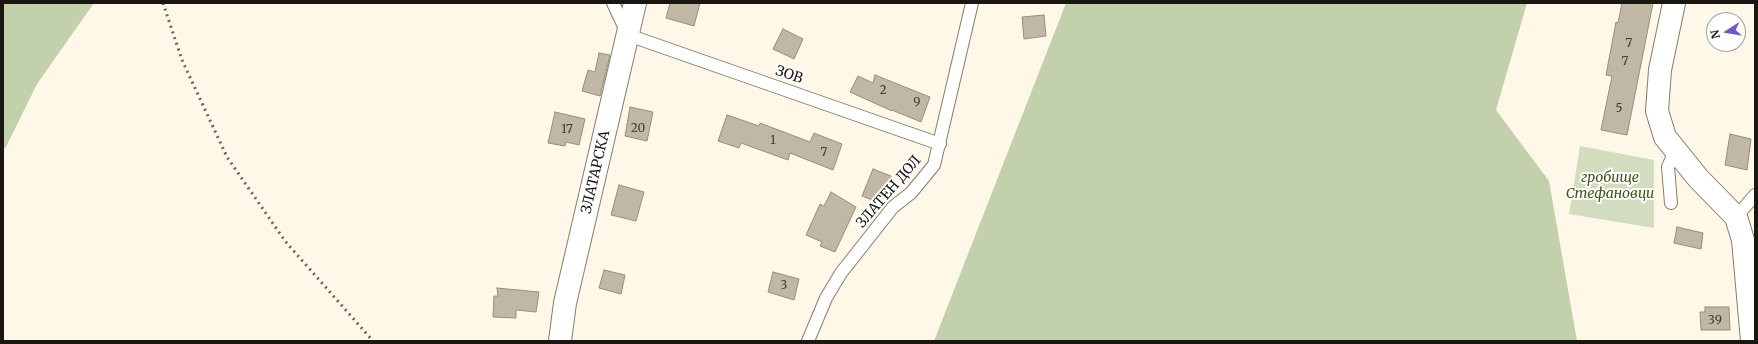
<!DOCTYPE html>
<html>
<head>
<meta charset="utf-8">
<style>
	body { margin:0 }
	#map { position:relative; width:1758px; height:344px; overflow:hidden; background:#fff8e9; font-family:Merriweather,serif }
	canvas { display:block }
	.frame { position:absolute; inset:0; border:4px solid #1a1711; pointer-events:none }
	.north { position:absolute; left:1706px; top:12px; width:40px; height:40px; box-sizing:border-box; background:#fff; border:1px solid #a3a2a0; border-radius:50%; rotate:258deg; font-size:11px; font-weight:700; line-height:16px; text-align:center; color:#1a1711 }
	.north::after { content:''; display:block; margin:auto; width:14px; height:18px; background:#7056d0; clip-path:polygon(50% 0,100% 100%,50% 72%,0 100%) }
</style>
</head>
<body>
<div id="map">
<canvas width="1758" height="344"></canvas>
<div class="frame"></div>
<div class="north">N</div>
</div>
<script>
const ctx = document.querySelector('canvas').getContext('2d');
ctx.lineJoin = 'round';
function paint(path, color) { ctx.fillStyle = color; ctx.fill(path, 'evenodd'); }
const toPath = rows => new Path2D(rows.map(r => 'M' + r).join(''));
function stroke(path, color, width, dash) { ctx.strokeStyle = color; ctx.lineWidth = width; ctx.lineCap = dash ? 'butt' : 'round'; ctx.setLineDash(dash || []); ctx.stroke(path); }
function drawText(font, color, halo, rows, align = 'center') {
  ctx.font = font + ' Merriweather,serif'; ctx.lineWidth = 4; ctx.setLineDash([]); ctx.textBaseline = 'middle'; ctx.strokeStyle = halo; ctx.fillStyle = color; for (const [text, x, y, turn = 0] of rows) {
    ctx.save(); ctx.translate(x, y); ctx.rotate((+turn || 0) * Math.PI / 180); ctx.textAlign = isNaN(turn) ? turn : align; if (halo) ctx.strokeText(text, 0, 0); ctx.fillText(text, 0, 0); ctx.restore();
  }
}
const green = toPath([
	[1580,146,1654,160,1654,228,1569,214]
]);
const forest = toPath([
	[3,3,94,3,37,84,5,149,3,146],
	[1066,3,1527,3,1496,110,1549,181,1577,341,934,341]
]);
const building = toPath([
	[670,3,700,3,694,26,666,18,670,3],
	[1622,3,1653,3,1627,135,1601,130,1612,76,1606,75,1616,22,1618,23,1622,3],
	[1044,15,1046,36,1024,39,1022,17,1044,15],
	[783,29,803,39,794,59,773,49,783,29],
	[599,53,610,55,600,96,582,91,588,70,595,72,599,53],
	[875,75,930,97,921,122,892,110,892,111,850,92,858,76,873,83,875,75],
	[630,107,653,112,647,141,625,136,630,107],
	[555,112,585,119,579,145,566,142,565,146,548,143,555,112],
	[727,115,759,126,760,123,810,142,814,133,842,144,833,170,790,153,788,160,741,143,739,148,718,141,727,115],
	[1730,134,1751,139,1747,170,1725,165,1730,134],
	[873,169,891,176,880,203,862,196,873,169],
	[619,185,644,192,636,221,611,215,619,185],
	[831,192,856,207,835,252,820,246,822,242,806,235,820,204,824,206,831,192],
	[1677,227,1703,233,1701,249,1674,243,1677,227],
	[604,270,625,275,621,294,599,288,604,270],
	[773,272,799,279,794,300,768,292,773,272],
	[497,288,539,292,536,312,516,310,516,318,493,317,494,296,498,296,497,288],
	[1705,307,1729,307,1730,330,1701,330,1700,312,1705,312,1705,307]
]);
const service = toPath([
	[613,3,628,35,940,144],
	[1671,203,1668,167,1675,151],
	[1736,217,1755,195],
	[808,341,826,298,841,273,893,207,911,193,934,165,972,3]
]);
const minor = toPath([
	[560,341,565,303,635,3]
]);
const tertiary = toPath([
	[1674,3,1660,70,1657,111,1665,137,1698,178,1736,217,1743,240,1752,341]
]);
const rail = toPath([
	[163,3,182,60,227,157,285,241,373,341]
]);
const numberNames = [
	["7",1629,44],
	["7",1625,62],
	["2",883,91],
	["9",917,103],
	["5",1619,109],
	["20",638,129],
	["17",567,130],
	["1",773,141],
	["7",824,153],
	["3",784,286],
	["39",1715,321]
];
const streetNames = [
	["ЗОВ",789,75,19],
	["ЗЛАТАРСКА",596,172,-77],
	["ЗЛАТЕН ДОЛ",889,192,-49]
];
const parkNames = [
	["гробище",1610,178],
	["Стефановци",1610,194]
];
paint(green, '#d1ddbe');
paint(forest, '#c2d0ab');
paint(building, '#c0b7a5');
stroke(building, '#968d7c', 1);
stroke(service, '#847c6b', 14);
stroke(minor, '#847c6b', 24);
stroke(tertiary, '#847c6b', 24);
stroke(service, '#fff', 12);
stroke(minor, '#fff', 22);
stroke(tertiary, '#fff', 22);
stroke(rail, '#69655c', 3, [2, 4]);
drawText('12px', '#443f36', null, numberNames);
drawText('14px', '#1a1711', '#fff', streetNames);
drawText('italic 14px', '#42531b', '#fff', parkNames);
</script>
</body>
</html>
